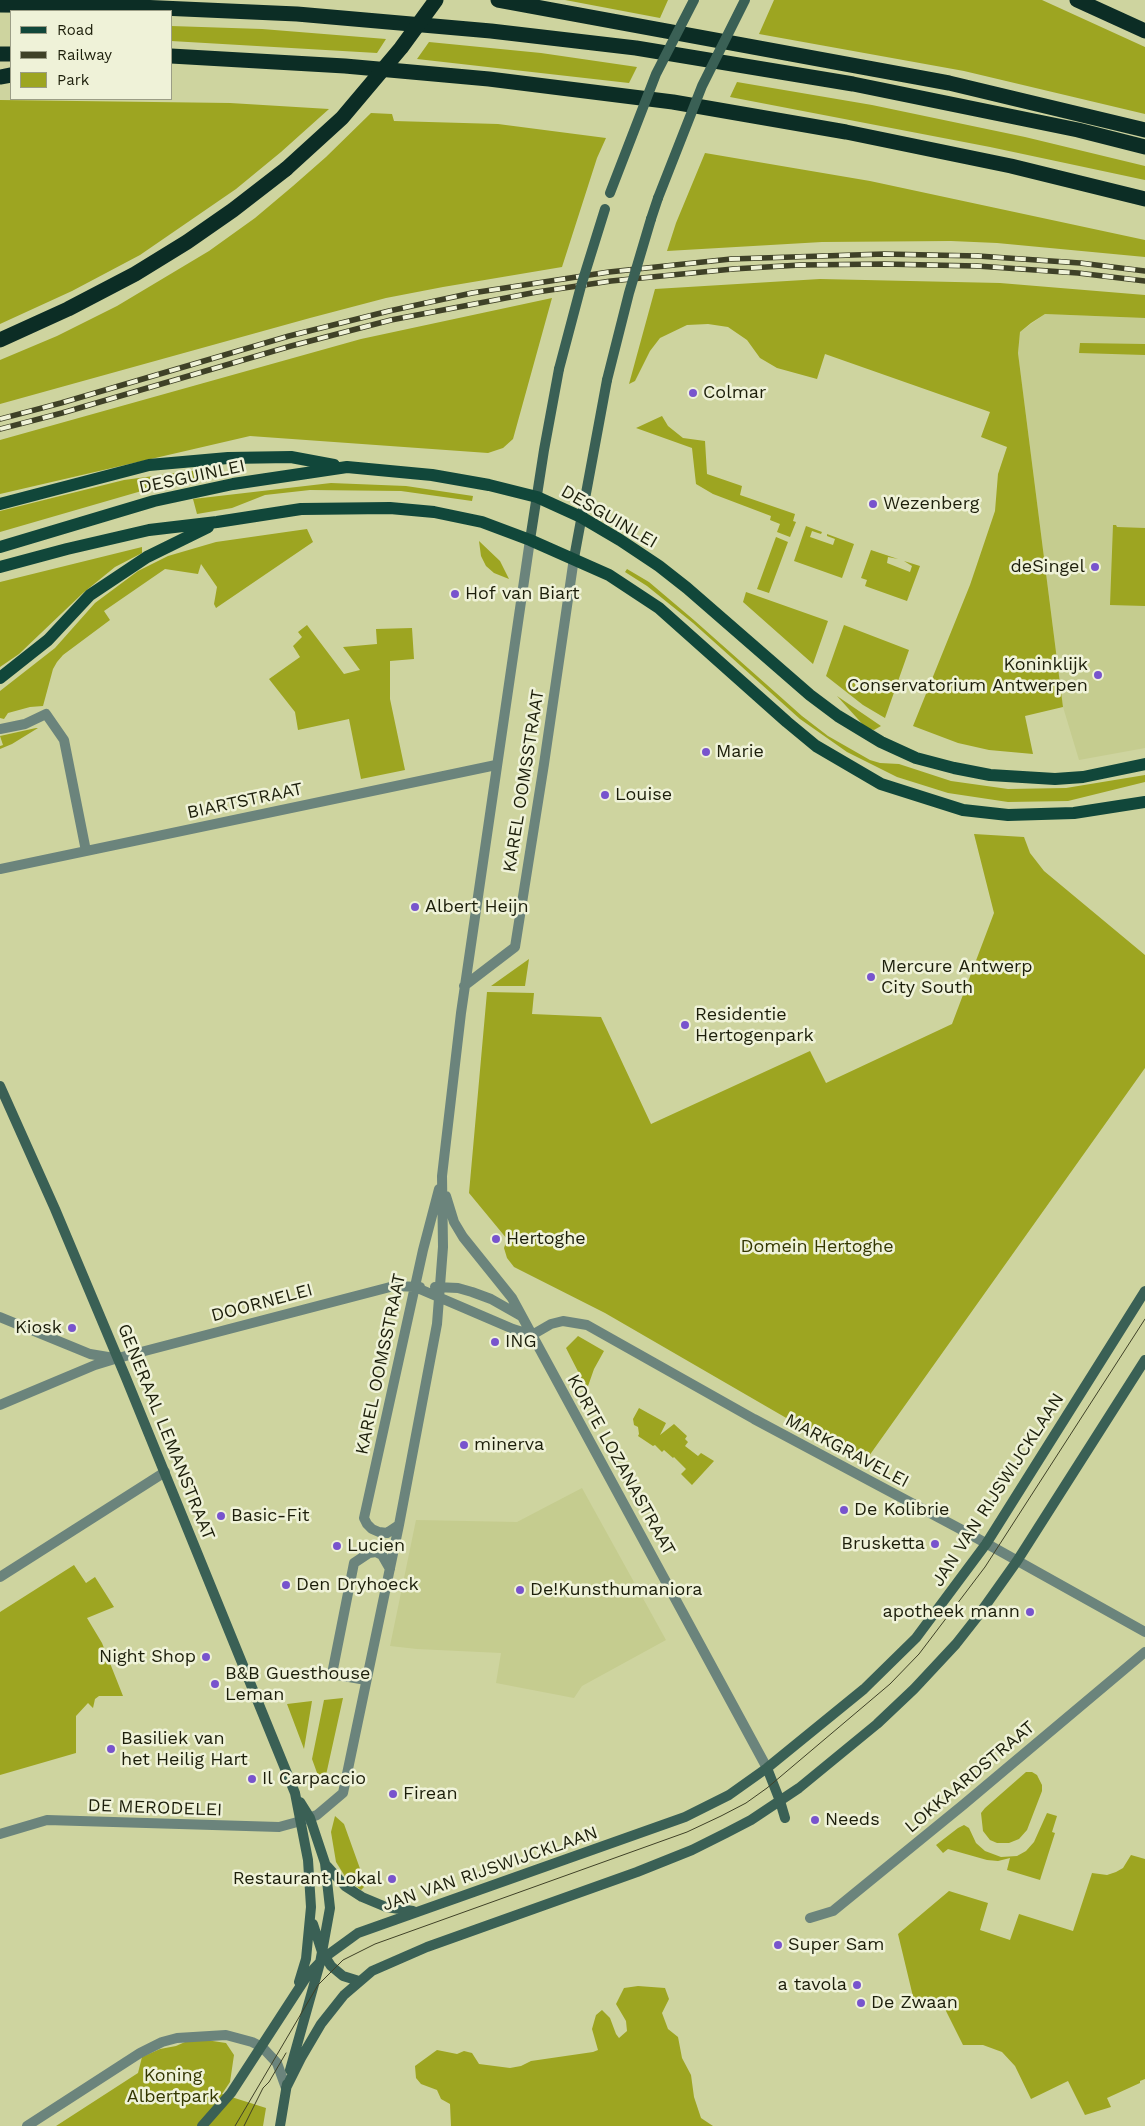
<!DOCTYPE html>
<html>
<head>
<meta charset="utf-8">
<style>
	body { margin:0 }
	#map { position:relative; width:1145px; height:2126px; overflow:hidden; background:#ced49f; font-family:"Work Sans",sans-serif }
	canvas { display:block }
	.legend { position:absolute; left:10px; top:10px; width:162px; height:90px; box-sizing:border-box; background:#eff2d8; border:1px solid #9b9d86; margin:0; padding:6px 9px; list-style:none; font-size:15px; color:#1c1e0a }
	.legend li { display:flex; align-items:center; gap:10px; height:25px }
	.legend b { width:25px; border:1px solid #9b9d86 }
</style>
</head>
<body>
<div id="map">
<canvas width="1145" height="2126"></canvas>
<ul class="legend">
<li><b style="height:6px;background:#11473a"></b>Road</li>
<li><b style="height:6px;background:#3f4127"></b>Railway</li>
<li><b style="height:14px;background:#9da521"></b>Park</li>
</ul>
</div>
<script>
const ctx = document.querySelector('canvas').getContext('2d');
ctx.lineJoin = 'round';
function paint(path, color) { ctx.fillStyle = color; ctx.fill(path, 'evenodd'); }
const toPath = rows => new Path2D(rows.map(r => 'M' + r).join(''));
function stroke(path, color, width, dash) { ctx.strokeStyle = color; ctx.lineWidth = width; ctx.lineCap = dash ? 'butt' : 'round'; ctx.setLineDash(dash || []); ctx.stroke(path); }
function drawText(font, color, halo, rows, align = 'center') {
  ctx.font = font + ' "Work Sans",sans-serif'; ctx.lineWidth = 5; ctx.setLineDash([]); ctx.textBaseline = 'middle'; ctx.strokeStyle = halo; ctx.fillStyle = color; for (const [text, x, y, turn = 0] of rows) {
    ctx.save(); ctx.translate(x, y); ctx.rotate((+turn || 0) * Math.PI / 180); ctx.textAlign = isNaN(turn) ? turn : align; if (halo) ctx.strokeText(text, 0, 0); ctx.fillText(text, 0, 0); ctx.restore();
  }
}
const built = toPath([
	[1045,314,1145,318,1145,748,1079,760,1063,707,1018,353,1020,332],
	[582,1488,666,1640,582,1686,574,1698,496,1683,501,1653,417,1649,390,1646,416,1520,517,1522]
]);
const green = toPath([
	[565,0,668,0,660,18],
	[774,0,1042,0,1145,47,1145,114,964,71,759,34],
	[171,26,262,29,386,39,377,53,171,41],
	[429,42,541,53,637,67,629,83,417,59],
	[737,82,872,105,1025,137,1145,166,1145,180,990,147,730,97],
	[0,100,230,103,329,109,281,152,236,189,140,255,72,291,0,324],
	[371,113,392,114,394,121,498,124,606,138,597,158,562,267,443,287,386,298,310,318,0,404,0,360,57,336,117,306,209,251,255,218,293,186,326,157],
	[705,153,870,181,1145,240,1145,257,997,243,951,241,822,242,667,251,676,223],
	[820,279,1000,283,1145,295,1145,318,1045,314,1031,323,1020,332,1018,353,1063,707,1025,716,1033,754,989,750,958,743,913,726,970,585,995,511,998,474,1007,447,981,437,990,412,825,354,817,379,777,368,760,358,747,340,728,327,708,324,687,325,660,338,650,351,635,381,629,384,655,289],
	[552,298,513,439,503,448,488,453,250,436,0,494,0,440,361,339],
	[1080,343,1145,344,1145,355,1079,353],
	[662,416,668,426,683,438,705,441,707,474,742,486,740,495,795,514,793,521,796,522,790,537,777,532,780,524,770,520,771,516,713,494,696,484,692,448,636,428],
	[198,470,201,476,196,482,145,490,0,532,0,511,124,480],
	[331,483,406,486,473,496,472,501,401,491,310,490,265,495,232,508,197,514,193,499],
	[1113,525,1116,525,1117,527,1145,528,1145,606,1110,605],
	[806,526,822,532,821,534,812,531,810,537,833,545,835,539,827,536,827,534,854,544,842,578,794,561],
	[307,529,313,542,216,608,214,604,217,587,201,564,198,574,165,569,104,611,110,620,63,655,57,662,53,669,43,706,30,707,8,713,4,719,0,718,0,691,55,648,95,603,138,571,168,556,216,542],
	[776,537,788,542,769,593,757,589],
	[479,541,500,561,509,579,494,573,486,566,481,556],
	[142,547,142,553,115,567,83,593,19,654,0,667,0,582],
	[871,550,898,559,888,557,887,563,910,572,912,566,904,561,920,566,907,601,865,586,867,580,861,578],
	[627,569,649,582,695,621,802,716,828,736,870,760,880,763,899,764,951,781,1008,789,1066,788,1145,775,1145,782,1068,801,1008,802,948,793,897,777,847,752,800,719,693,623,647,586,625,572],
	[746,592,828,621,813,664,743,602],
	[307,625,344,674,360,670,343,647,377,644,376,629,412,628,414,659,390,661,390,699,405,770,361,779,349,719,298,730,295,712,269,679,300,657,293,646,302,637,298,632],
	[844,625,909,650,885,718,863,705,826,676],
	[837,696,881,726,874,730,866,728],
	[36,728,38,728,12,744,0,749,0,746,3,745,0,736],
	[974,834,1024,837,1030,853,1044,871,1145,955,1145,1068,864,1463,605,1313,514,1267,507,1258,504,1248,507,1239,469,1193,487,992,534,993,532,1014,601,1017,651,1124,810,1051,826,1083,952,1024,994,913],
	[529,959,525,986,491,986],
	[578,1336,604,1351,594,1369,587,1389,566,1348],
	[639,1408,666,1423,660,1435,674,1424,687,1436,685,1439,688,1442,685,1446,698,1456,701,1453,714,1461,692,1485,681,1474,686,1469,674,1457,673,1458,664,1450,662,1452,655,1445,653,1446,638,1436,639,1434,638,1427,634,1425,633,1419],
	[74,1565,86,1583,95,1577,114,1607,87,1618,102,1643,123,1696,99,1696,95,1699,93,1708,88,1703,76,1716,76,1753,0,1775,0,1612],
	[343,1698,326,1775,322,1781,320,1781,312,1759,324,1700],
	[312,1701,304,1749,287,1704],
	[1026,1772,1032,1772,1037,1775,1042,1785,1042,1791,1027,1830,1019,1839,1009,1843,997,1843,990,1840,983,1831,981,1813,985,1808],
	[1047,1813,1057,1816,1052,1832,1055,1833,1040,1880,1007,1870,1010,1858,998,1861,987,1860,948,1849,943,1853,936,1845,958,1828,964,1825,969,1828,976,1843,985,1851,1001,1857,1017,1856,1026,1851,1034,1842],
	[335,1816,344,1824,363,1877,364,1887,361,1890,346,1878,336,1862,331,1832],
	[1131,1855,1145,1859,1145,2079,1140,2081,1140,2083,1107,2098,1111,2107,1085,2115,1068,2081,1031,2099,1015,2066,1002,2052,983,2045,963,2045,942,2003,916,2009,898,1934,949,1891,988,1903,980,1930,1010,1940,1019,1914,1073,1931,1092,1873,1107,1875,1116,1872,1123,1868],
	[638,1986,665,1988,669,1999,662,2013,668,2029,678,2037,682,2058,691,2075,694,2097,701,2118,713,2126,451,2126,450,2104,441,2099,437,2090,421,2084,416,2078,415,2066,437,2050,457,2054,464,2051,472,2053,479,2064,510,2068,521,2066,531,2061,593,2052,598,2050,592,2029,596,2015,602,2010,610,2018,616,2034,619,2038,627,2031,626,2021,616,2004,624,1988],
	[206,2040,226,2043,234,2055,230,2082,222,2094,266,2108,263,2126,56,2126,138,2073,142,2057,160,2049,176,2046,185,2042]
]);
const street = toPath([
	[0,729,25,724,46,714,64,740,86,851],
	[0,869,496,765],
	[464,986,515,947,544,764,574,558],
	[446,1196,454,1222,463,1237,512,1298,767,1768],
	[415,1287,513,1329,532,1335,551,1324,563,1321,587,1325,754,1419,964,1531,1145,1632],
	[435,1287,458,1288,472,1292,491,1299,521,1316],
	[0,1317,90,1354,114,1358],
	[0,1405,95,1365,118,1358,394,1286,420,1287],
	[399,1525,387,1533,379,1532,372,1529,367,1524,364,1518,423,1250,439,1189],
	[0,1577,165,1472],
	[366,1680,332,1674,354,1563,369,1553,376,1552,382,1555,390,1569],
	[0,1834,47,1820,279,1827,301,1821,317,1815,343,1793,399,1525,437,1324,443,1247,442,1176,461,1013,530,540],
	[810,1918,833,1911,963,1805,1145,1652],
	[27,2126,140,2053,162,2042,177,2038,226,2035,252,2042,262,2047,277,2063,286,2088]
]);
const secondary = toPath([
	[651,219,658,198],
	[530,540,544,450,559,369],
	[574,558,607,380],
	[0,1086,55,1209,126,1378,295,1793,308,1860,311,1907,306,1959,299,1982],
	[767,1768,780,1801,785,1818],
	[327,1866,345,1886,362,1897,386,1907,413,1911],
	[313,1924,322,1952,331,1966,343,1976,359,1981],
	[290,2070,320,1963,330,1908,325,1863,310,1818,300,1802],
	[286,2088,301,2058,321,2024,344,1995,372,1971,427,1947,637,1872,692,1850,726,1833,751,1820,799,1788,877,1724,914,1689,956,1644,978,1616,1017,1561,1145,1360],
	[202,2126,231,2093,307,1976,325,1957,358,1933,685,1817,729,1795,767,1768,864,1689,916,1638,986,1544,1145,1291],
	[280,2126,287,2084]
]);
const primary = toPath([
	[0,504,149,465,228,458,291,457,334,465],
	[0,547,154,501,233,484,347,467,432,475,489,485,537,497,581,517,620,540,659,566,687,588,810,695,838,716,881,742,916,758,954,768,990,775,1055,779,1083,777,1145,764],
	[0,567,67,549,149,530,217,522,301,509,390,508,434,512,482,522,530,540,609,575,659,608,787,722,816,746,881,784,963,810,1008,815,1074,813,1145,802],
	[0,678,48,640,90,595,147,557,208,527]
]);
const highway = toPath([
	[498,0,949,83,1145,130],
	[1077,0,1145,31],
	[0,5,116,6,297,14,491,31,636,48,853,84,1078,130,1145,147],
	[0,54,11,54],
	[171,56,345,66,489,79,673,102,846,132,1011,166,1145,199],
	[0,77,11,75],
	[0,340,68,309,135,274,187,242,233,210,286,169]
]);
const tram = toPath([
	[235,2126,318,1985,343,1960,375,1944,687,1832,721,1816,746,1803,767,1788,890,1684,919,1654,985,1567,1145,1319],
	[244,2126,263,2088,269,2082,286,2053]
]);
const rail = toPath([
	[0,419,61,403,289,336,389,311,472,293,609,272,731,259,884,254,978,256,1080,263,1145,271],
	[0,429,62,413,291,346,391,320,537,292,611,281,733,269,800,265,884,264,977,266,1078,273,1145,281]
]);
const secondaryBridge = toPath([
	[610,193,656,74,694,0],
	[658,198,702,86,745,0],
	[559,369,581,286,605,209],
	[607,380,629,293,651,219]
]);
const highwayBridge = toPath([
	[286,169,342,118,401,48,436,0]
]);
const markers = [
	[693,393,5,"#7854cd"],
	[873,504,5,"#7854cd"],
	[1095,567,5,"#7854cd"],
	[455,594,5,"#7854cd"],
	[1098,675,5,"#7854cd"],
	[706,752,5,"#7854cd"],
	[605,795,5,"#7854cd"],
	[415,907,5,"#7854cd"],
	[871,977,5,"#7854cd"],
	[685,1025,5,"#7854cd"],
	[496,1239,5,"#7854cd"],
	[72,1328,5,"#7854cd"],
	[495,1342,5,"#7854cd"],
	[464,1445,5,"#7854cd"],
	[844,1510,5,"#7854cd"],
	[221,1516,5,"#7854cd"],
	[935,1544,5,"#7854cd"],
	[337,1546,5,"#7854cd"],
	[286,1585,5,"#7854cd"],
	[520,1590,5,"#7854cd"],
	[1030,1612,5,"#7854cd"],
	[206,1657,5,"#7854cd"],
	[215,1684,5,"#7854cd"],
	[111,1749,5,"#7854cd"],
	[252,1779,5,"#7854cd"],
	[393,1794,5,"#7854cd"],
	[815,1820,5,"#7854cd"],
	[392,1879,5,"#7854cd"],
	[778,1945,5,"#7854cd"],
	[857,1985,5,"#7854cd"],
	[861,2003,5,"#7854cd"]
];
const poiNames = [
	["Colmar",703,393],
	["Wezenberg",883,504],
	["deSingel",1085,567,"right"],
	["Hof van Biart",465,594],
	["Koninklijk",1088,665,"right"],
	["Conservatorium Antwerpen",1088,686,"right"],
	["Marie",716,752],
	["Louise",615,795],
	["Albert Heijn",425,907],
	["Mercure Antwerp",881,967],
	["City South",881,988],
	["Residentie",695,1015],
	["Hertogenpark",695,1036],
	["Hertoghe",506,1239],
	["Kiosk",62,1328,"right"],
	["ING",505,1342],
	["minerva",474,1445],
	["De Kolibrie",854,1510],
	["Basic-Fit",231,1516],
	["Brusketta",925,1544,"right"],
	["Lucien",347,1546],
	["Den Dryhoeck",296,1585],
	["De!Kunsthumaniora",530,1590],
	["apotheek mann",1020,1612,"right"],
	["Night Shop",196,1657,"right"],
	["B&B Guesthouse",225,1674],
	["Leman",225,1695],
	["Basiliek van",121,1739],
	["het Heilig Hart",121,1760],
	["Il Carpaccio",262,1779],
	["Firean",403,1794],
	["Needs",825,1820],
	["Restaurant Lokal",382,1879,"right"],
	["Super Sam",788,1945],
	["a tavola",847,1985,"right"],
	["De Zwaan",871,2003]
];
const streetNames = [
	["DESGUINLEI",192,477,-12],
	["DESGUINLEI",609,517,30],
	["KAREL OOMSSTRAAT",524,781,-81],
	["BIARTSTRAAT",245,801,-12],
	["DOORNELEI",262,1303,-15],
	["KAREL OOMSSTRAAT",381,1364,-78],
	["GENERAAL LEMANSTRAAT",166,1432,68],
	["MARKGRAVELEI",847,1451,28],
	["KORTE LOZANASTRAAT",621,1465,61],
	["JAN VAN RIJSWIJCKLAAN",998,1490,-57],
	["LOKKAARDSTRAAT",970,1777,-40],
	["DE MERODELEI",155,1808,2],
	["JAN VAN RIJSWIJCKLAAN",490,1869,-19]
];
const parkNames = [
	["Domein Hertoghe",817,1247],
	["Koning",173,2076],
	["Albertpark",173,2097]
];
paint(built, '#c5cc8f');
paint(green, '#9da521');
stroke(street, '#6b847c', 10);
stroke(secondary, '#3a6055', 10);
stroke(primary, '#11473a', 12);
stroke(highway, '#0c2d25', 15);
stroke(tram, '#3f4127', 1);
stroke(rail, '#3f4127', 5.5);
stroke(rail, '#eff2d8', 4, [11]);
stroke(secondaryBridge, '#3a6055', 10);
stroke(highwayBridge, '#0c2d25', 15);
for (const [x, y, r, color] of markers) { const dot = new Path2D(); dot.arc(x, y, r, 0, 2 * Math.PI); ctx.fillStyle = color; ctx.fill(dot); stroke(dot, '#eff2d8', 2); }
drawText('18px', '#1c1e0a', '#eff2d8', poiNames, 'left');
drawText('18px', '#1c1e0a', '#eff2d8', streetNames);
drawText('18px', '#333600', '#eff2d8', parkNames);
</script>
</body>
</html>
